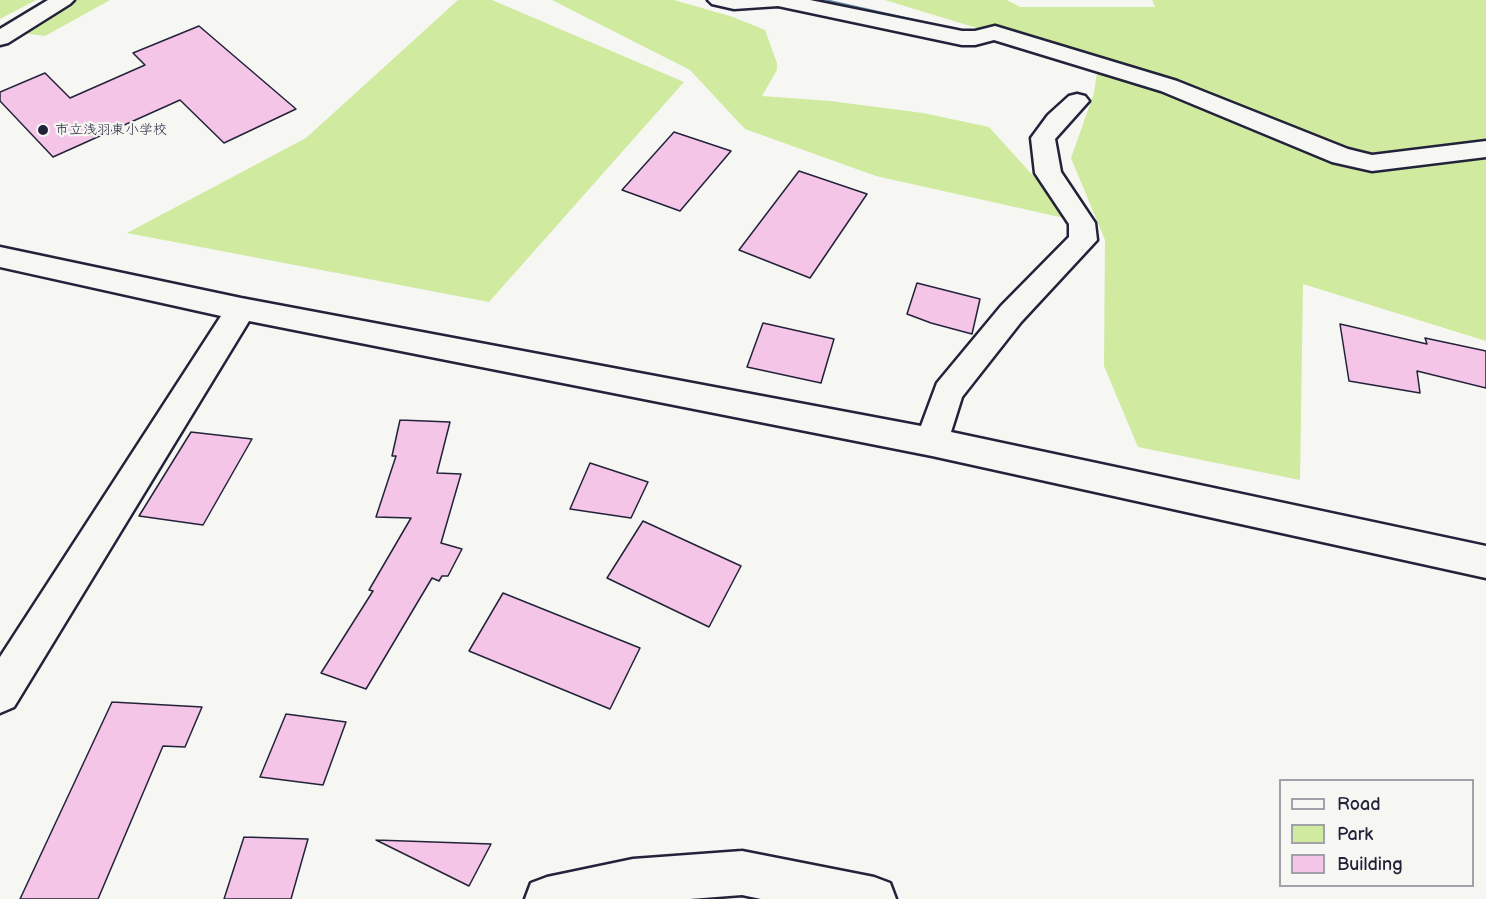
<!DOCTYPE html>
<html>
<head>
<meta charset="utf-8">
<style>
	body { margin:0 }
	#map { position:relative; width:1486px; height:899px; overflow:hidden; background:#f6f6f2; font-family:"Balsamiq Sans",sans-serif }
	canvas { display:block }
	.legend { position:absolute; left:1279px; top:779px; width:195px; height:108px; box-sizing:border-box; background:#f6f6f2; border:2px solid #a1a1a9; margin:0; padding:8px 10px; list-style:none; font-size:18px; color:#22223b }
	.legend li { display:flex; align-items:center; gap:12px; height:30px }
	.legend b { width:30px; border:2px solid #a1a1a9 }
</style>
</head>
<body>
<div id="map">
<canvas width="1486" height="899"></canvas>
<ul class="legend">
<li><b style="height:8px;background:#f6f6f2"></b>Road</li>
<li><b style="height:16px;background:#d0eaa0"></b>Park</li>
<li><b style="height:16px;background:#f5c5e7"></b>Building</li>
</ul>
</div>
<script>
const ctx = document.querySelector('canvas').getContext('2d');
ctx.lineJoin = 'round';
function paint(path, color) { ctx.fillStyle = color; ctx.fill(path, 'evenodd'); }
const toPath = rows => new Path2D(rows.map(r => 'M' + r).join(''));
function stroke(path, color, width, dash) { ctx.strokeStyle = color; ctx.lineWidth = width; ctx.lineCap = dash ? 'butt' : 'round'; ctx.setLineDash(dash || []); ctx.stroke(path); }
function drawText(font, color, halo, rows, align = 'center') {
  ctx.font = font + ' "Balsamiq Sans","Klee One",sans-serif'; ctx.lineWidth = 4.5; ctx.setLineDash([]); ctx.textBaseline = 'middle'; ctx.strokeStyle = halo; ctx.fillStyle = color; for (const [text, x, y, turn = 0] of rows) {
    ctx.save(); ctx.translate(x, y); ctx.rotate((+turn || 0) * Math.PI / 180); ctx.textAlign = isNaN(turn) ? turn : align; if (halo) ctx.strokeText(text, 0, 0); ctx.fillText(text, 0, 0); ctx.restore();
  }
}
const green = toPath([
	[0,0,36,0,0,19],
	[76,0,110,0,45,36,22,33],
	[458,0,492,0,684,82,489,302,127,233,306,138],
	[552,0,674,0,733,17,765,30,777,63,777,70,762,96,830,101,923,113,989,127,1073,220,876,176,745,129,690,70],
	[885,0,1007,0,1020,7,1155,7,1152,0,1486,0,1486,341,1303,284,1300,480,1138,447,1104,366,1105,240,1071,158,1094,93,1098,65]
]);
const stream = toPath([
	[818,0,830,0,968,31,965,33,818,0]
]);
const building = toPath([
	[199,26,296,109,224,143,180,100,53,157,0,101,0,92,45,73,70,98,145,65,133,53,199,26],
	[674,132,731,151,680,211,622,190,674,132],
	[799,171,867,194,810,278,739,250,799,171],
	[917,283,980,299,972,334,931,323,907,314,917,283],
	[763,323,834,339,821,383,747,367,763,323],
	[1340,324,1427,344,1425,338,1486,351,1486,388,1417,371,1420,393,1349,381,1340,324],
	[400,420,450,422,437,473,461,474,441,543,462,549,448,576,442,576,439,581,432,578,366,689,321,673,373,591,369,590,411,518,376,517,396,456,392,456,400,420],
	[191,432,252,439,203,525,139,516,191,432],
	[590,463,648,482,631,518,570,509,590,463],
	[643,521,741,566,709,627,607,578,643,521],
	[503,593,640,648,610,709,469,651,503,593],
	[112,702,202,707,185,747,163,746,98,899,20,899,112,702],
	[286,714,346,722,323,785,260,777,286,714],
	[244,837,308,839,291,899,224,899,244,837],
	[376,840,491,844,469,886,376,840]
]);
const minor = toPath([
	[48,0,74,0,70,4,8,43,0,45,0,29,48,0],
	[708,0,810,0,962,31,975,31,995,26,1177,81,1348,149,1372,155,1486,141,1486,157,1372,171,1332,162,1161,91,994,40,975,45,962,45,778,6,734,9,712,4,708,0],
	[1077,94,1085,96,1089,101,1055,139,1061,172,1095,223,1097,240,1021,322,962,397,951,432,1486,546,1486,578,932,456,249,321,14,707,0,713,0,657,221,316,0,267,0,247,241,298,921,426,937,383,1001,306,1069,237,1069,224,1035,173,1031,138,1048,115,1069,96,1077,94],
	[742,851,874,877,890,883,896,899,761,899,742,895,690,899,525,899,531,883,547,877,633,859,742,851]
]);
const markers = [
	[43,130,6,"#22223b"]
];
const farPoinames = [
	["市立浅羽東小学校",55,130]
];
paint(green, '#d0eaa0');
paint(stream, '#638ba8');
paint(building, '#f5c5e7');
stroke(building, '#22223b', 1.5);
stroke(minor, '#22223b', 5);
paint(minor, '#f6f6f2');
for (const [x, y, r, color] of markers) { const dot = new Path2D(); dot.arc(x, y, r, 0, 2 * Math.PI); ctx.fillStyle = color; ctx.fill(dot); stroke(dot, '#f6f6f2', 2); }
drawText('14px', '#22223b', '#f6f6f2', farPoinames, 'left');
</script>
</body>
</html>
